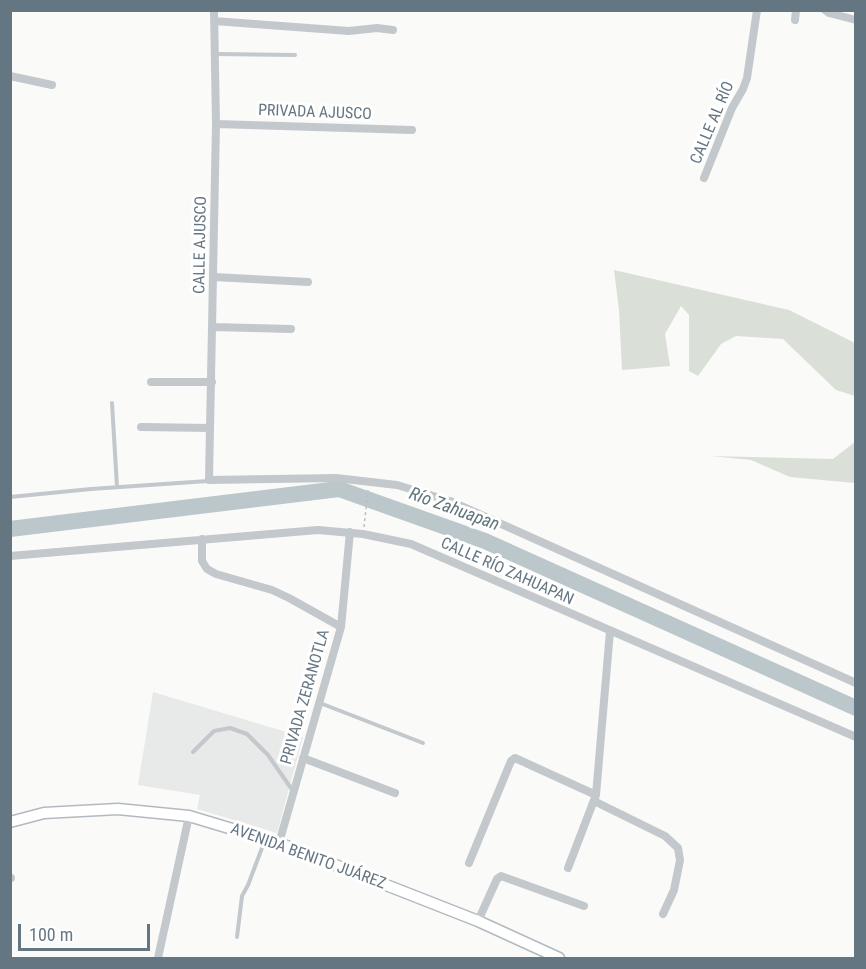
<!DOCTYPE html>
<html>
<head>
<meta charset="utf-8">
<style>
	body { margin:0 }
	#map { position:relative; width:866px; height:969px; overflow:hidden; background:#fafaf8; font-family:"Roboto Condensed",sans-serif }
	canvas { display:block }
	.frame { position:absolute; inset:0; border:12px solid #657683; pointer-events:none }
	.scale { position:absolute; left:18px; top:924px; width:132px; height:27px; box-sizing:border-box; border:3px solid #657683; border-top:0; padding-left:8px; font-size:18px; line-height:21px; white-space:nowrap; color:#657683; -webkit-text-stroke:4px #fff; paint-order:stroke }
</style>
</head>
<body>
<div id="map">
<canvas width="866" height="969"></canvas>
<div class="frame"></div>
<div class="scale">100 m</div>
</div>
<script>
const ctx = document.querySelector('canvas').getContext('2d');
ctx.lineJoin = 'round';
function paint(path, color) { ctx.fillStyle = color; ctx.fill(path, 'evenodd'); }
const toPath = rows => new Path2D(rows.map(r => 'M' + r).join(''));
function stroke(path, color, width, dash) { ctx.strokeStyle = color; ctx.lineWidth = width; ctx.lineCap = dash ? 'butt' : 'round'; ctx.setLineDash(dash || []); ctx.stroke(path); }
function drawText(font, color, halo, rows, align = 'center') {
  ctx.font = font + ' "Roboto Condensed",sans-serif'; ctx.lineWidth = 6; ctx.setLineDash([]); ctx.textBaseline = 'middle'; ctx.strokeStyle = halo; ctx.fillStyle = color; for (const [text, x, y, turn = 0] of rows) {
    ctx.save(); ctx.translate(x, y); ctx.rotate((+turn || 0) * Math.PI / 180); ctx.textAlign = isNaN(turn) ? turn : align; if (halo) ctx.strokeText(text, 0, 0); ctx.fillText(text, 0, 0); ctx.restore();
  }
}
const built = toPath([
	[153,692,303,737,277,833,197,809,200,795,138,785]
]);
const green = toPath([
	[614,270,789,310,855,343,855,396,836,390,783,339,736,336,721,344,698,376,689,371,689,315,681,306,665,334,670,366,622,370,619,310],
	[855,442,855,483,790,477,751,460,711,456,833,459]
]);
const river = toPath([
	[10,529,339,489,485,541,856,708]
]);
const path = toPath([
	[364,527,368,490]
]);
const service = toPath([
	[215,54,295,55],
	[112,403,117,487],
	[10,497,91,489,208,481],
	[320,703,423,743],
	[193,752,214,731,230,728,247,734,268,755,293,791],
	[237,937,242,896,248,885,265,840]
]);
const minor = toPath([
	[214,10,216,124,209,480,336,478,397,485,450,501,856,683],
	[825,10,829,13,856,20],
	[795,20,796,10],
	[214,21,349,31,377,28,393,30],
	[10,76,52,85],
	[216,124,412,130],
	[704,178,732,108,743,89,747,78,757,10],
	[214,277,308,282],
	[213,327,291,329],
	[151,382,212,382],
	[141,427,210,428],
	[202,539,202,561,207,569,216,574,272,590,289,598,341,627],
	[10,556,318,530,363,534,411,544,856,737],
	[303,758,395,793],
	[594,801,665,836,678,848,680,860,674,890,663,914],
	[279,843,341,627,350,532],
	[469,863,511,761,515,758,596,795],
	[568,868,596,795,610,631],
	[10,878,11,878],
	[478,921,497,879,501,876,584,906],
	[158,958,189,816]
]);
const secondary = toPath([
	[10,822,44,813,118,809,189,816,279,843,478,921,559,958]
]);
const streetNames = [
	["PRIVADA AJUSCO",315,113,2],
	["CALLE AL RÍO",713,123,-67],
	["CALLE AJUSCO",201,245,-89],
	["CALLE RÍO ZAHUAPAN",507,572,24],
	["PRIVADA ZERANOTLA",306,697,-74],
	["AVENIDA BENITO JUÁREZ",308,857,20]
];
const waterNames = [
	["Río Zahuapan",454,510,20]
];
paint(built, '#e8e9e9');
paint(green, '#dadfd7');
stroke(river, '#bbc7cb', 16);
stroke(secondary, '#b3babf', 13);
stroke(path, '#bbbfc2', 1.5, [3, 3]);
stroke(service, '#c3c8cc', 4);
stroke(minor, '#c3c8cc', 8);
stroke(secondary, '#fff', 10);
drawText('16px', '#657683', '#fff', streetNames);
drawText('italic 18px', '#60757c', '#fff', waterNames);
</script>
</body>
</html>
